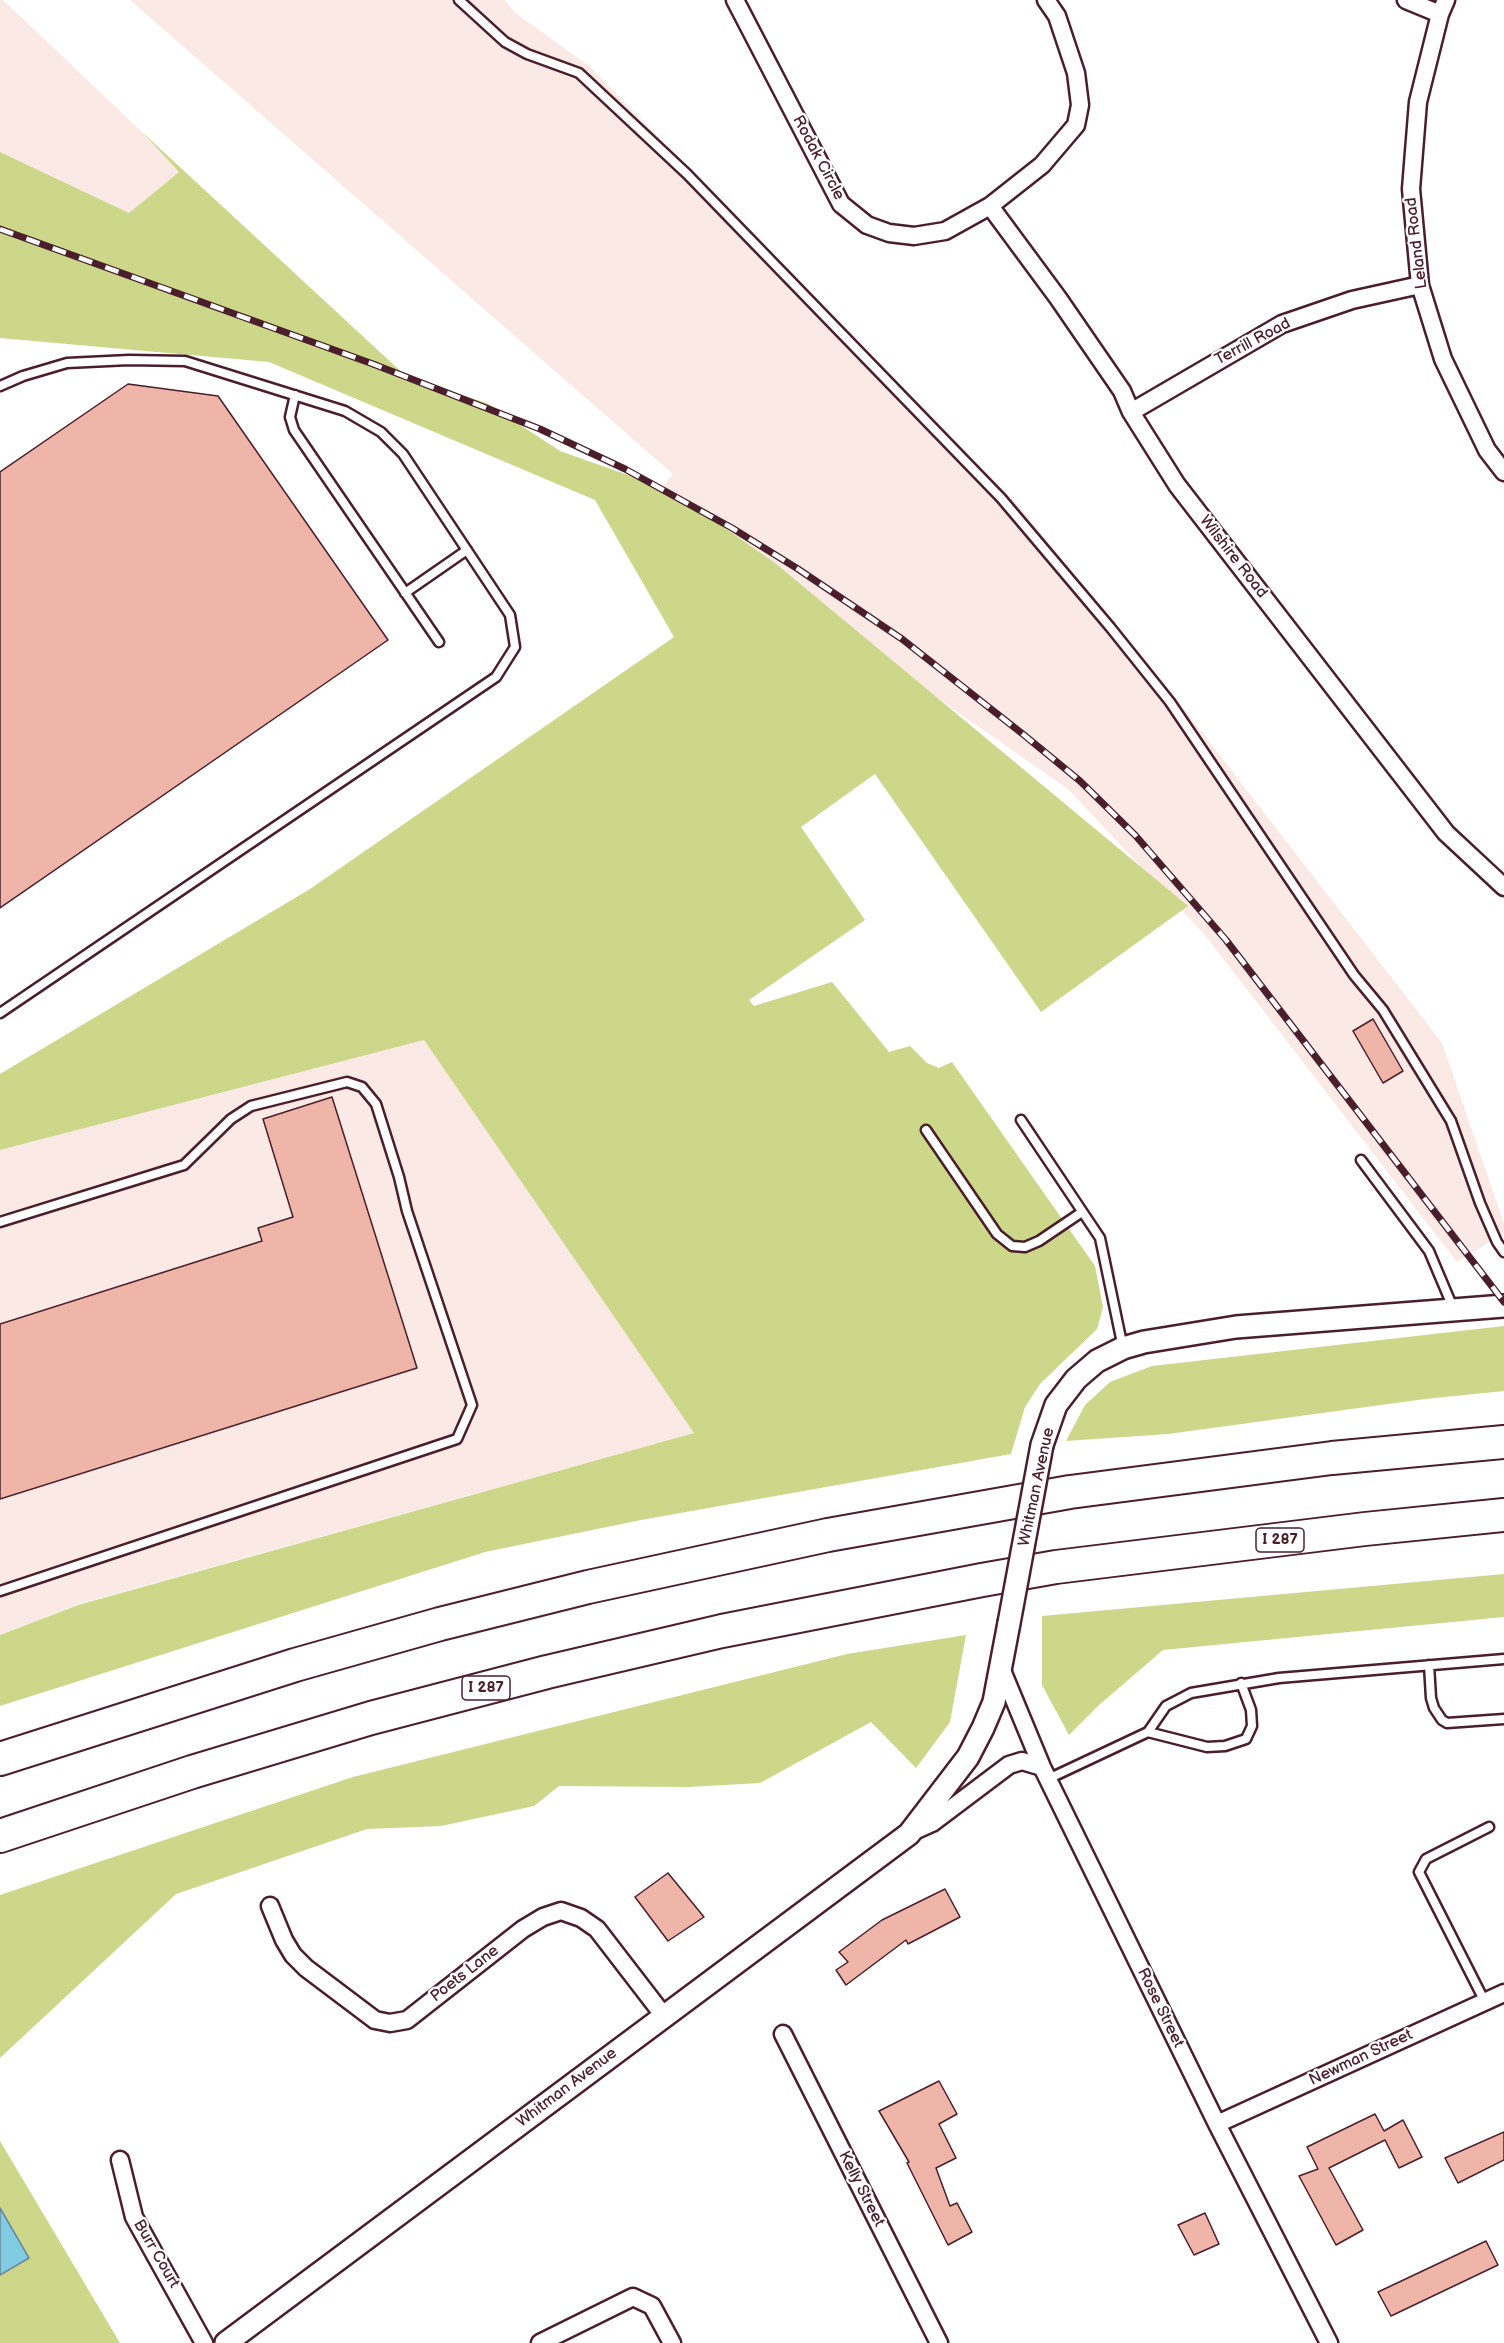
<!DOCTYPE html>
<html>
<head>
<meta charset="utf-8">
<style>
	body { margin:0 }
	canvas { display:block; background:#fff }
</style>
</head>
<body>
<canvas width="1504" height="2343"></canvas>
<script>
const ctx = document.querySelector('canvas').getContext('2d');
ctx.lineJoin = 'round';
function paint(path, color) { ctx.fillStyle = color; ctx.fill(path, 'evenodd'); }
const toPath = rows => new Path2D(rows.map(r => 'M' + r).join(''));
function stroke(path, color, width, dash) { ctx.strokeStyle = color; ctx.lineWidth = width; ctx.lineCap = dash ? 'butt' : 'round'; ctx.setLineDash(dash || []); ctx.stroke(path); }
function drawText(font, color, halo, rows, align = 'center') {
  ctx.font = font + ' "Balsamiq Sans",sans-serif'; ctx.lineWidth = 4.5; ctx.setLineDash([]); ctx.textBaseline = 'middle'; ctx.strokeStyle = halo; ctx.fillStyle = color; for (const [text, x, y, turn = 0] of rows) {
    ctx.save(); ctx.translate(x, y); ctx.rotate((+turn || 0) * Math.PI / 180); ctx.textAlign = isNaN(turn) ? turn : align; if (halo) ctx.strokeText(text, 0, 0); ctx.fillText(text, 0, 0); ctx.restore();
  }
}
const built = toPath([
	[0,0,3,0,142,132,179,172,129,213,0,152],
	[130,0,505,0,514,12,589,66,1015,502,1157,674,1442,1043,1504,1224,1504,1233,1457,1262,1205,935,1068,789,653,500,673,474],
	[424,1040,694,1433,78,1604,0,1635,0,1150]
]);
const green = toPath([
	[142,132,408,378,487,403,560,451,670,490,775,563,1188,906,1041,1012,875,774,801,827,865,920,749,1000,754,1006,832,982,889,1052,910,1046,927,1063,939,1068,952,1062,1095,1266,1103,1307,1097,1329,1040,1384,1025,1407,1011,1454,641,1520,485,1552,0,1706,0,1635,78,1605,694,1433,424,1040,0,1150,0,1074,310,889,674,637,595,500,269,362,0,338,0,152,129,213,179,172],
	[1504,1326,1504,1391,1425,1399,1168,1434,1066,1441,1085,1405,1110,1382,1152,1366],
	[1504,1574,1504,1617,1163,1650,1099,1705,1069,1735,1042,1685,1042,1616],
	[966,1635,950,1722,916,1768,871,1722,760,1783,689,1787,559,1786,534,1806,441,1826,367,1829,176,1894,0,2058,0,1895,353,1777,847,1654],
	[0,2141,120,2343,0,2343]
]);
const water = toPath([
	[0,2208,29,2258,0,2275,0,2208]
]);
const building = toPath([
	[128,384,218,396,388,640,0,908,0,472,128,384],
	[1373,1019,1403,1071,1383,1083,1353,1031,1373,1019],
	[332,1097,417,1368,0,1499,0,1324,262,1241,258,1228,293,1217,263,1119,332,1097],
	[668,1873,704,1917,668,1941,635,1897,668,1873],
	[945,1889,960,1917,908,1944,906,1940,846,1985,836,1970,848,1962,839,1952,882,1920,945,1889],
	[939,2081,957,2114,939,2124,956,2158,936,2168,950,2206,957,2203,972,2232,948,2245,907,2163,909,2162,879,2111,939,2081],
	[1375,2114,1384,2131,1403,2120,1422,2157,1399,2168,1385,2140,1329,2168,1363,2230,1336,2245,1299,2176,1318,2169,1307,2147,1375,2114],
	[1504,2132,1504,2160,1458,2183,1445,2158,1504,2132],
	[1205,2213,1219,2244,1194,2255,1178,2225,1205,2213],
	[1486,2241,1498,2265,1391,2316,1378,2292,1486,2241]
]);
const service = toPath([
	[459,0,505,42,527,54,579,73,687,174,1001,498,1110,627,1170,702,1354,975,1383,1010,1451,1121,1480,1203,1497,1242,1504,1252],
	[0,386,23,376,67,363,129,360,185,361,345,411,381,432,403,454,510,615,515,647,496,677,0,1013],
	[295,395,290,417,294,430,439,642],
	[405,593,467,550],
	[1021,1120,1100,1238,1123,1348],
	[926,1130,997,1234,1012,1246,1025,1247,1039,1241,1082,1212],
	[1361,1160,1429,1251,1454,1310],
	[0,1222,184,1165,231,1119,251,1106,347,1082,362,1087,376,1104,399,1177,407,1211,472,1405,457,1439,0,1591],
	[1429,1665,1431,1698,1434,1708,1442,1720,1447,1723,1504,1719],
	[1148,1732,1207,1747,1225,1746,1246,1739,1252,1726,1251,1710,1241,1683],
	[1048,1779,1148,1732,1166,1706,1191,1693,1279,1678,1504,1659],
	[1485,2002,1419,1872,1426,1859,1489,1827]
]);
const minor = toPath([
	[735,0,841,204,867,225,889,233,914,236,945,231,990,206,1042,165,1076,125,1080,105,1076,73,1057,16,1046,0],
	[1406,0,1440,14],
	[1446,0,1440,14,1418,102,1411,189,1420,285,1443,359,1487,450,1504,472],
	[990,206,1058,298,1122,391,1131,412,1177,485,1446,833,1504,887],
	[1131,412,1282,324,1352,300,1420,285],
	[1001,1668,1042,1767,1217,2124,1329,2343],
	[912,1832,932,1823,1009,1765,1022,1761,1042,1767],
	[270,1906,284,1940,293,1955,306,1968,375,2020,390,2023,407,2020,523,1929,543,1917,561,1911,581,1918,597,1929,664,2016],
	[783,2034,939,2343],
	[1217,2124,1504,1993],
	[120,2160,134,2217,204,2343],
	[540,2343,633,2297,652,2306,672,2343]
]);
const tertiary = toPath([
	[1042,1445,1056,1405,1076,1379,1097,1361,1123,1348,1144,1342,1236,1327,1504,1306],
	[226,2343,909,1834,968,1757,983,1728,994,1702,1009,1623]
]);
const motorway = toPath([
	[0,1759,295,1665,440,1624,588,1587,828,1535,1070,1492,1332,1458,1504,1442],
	[0,1836,192,1772,371,1718,547,1672,722,1631,982,1580,1056,1567,1365,1529,1504,1515]
]);
const rail = toPath([
	[0,229,373,364,540,429,625,469,732,528,798,569,902,639,1024,735,1080,781,1135,835,1226,940,1504,1302]
]);
const tertiaryBridge = toPath([
	[1009,1623,1042,1445]
]);
const shields = [
	[1280,1540,48],
	[486,1688,48]
];
const shieldNames = [
	["I 287",1280,1540],
	["I 287",486,1688]
];
const streetNames = [
	["Rodak Circle",818,158,62],
	["Leland Road",1417,243,-97],
	["Terrill Road",1253,342,-28],
	["Wilshire Road",1233,557,52],
	["Whitman Avenue",1037,1487,-78],
	["Poets Lane",465,1974,-38],
	["Rose Street",1160,2008,64],
	["Newman Street",1361,2058,-25],
	["Whitman Avenue",567,2088,-37],
	["Kelly Street",861,2189,63],
	["Burr Court",156,2254,60]
];
paint(built, '#fae9e5');
paint(green, '#ccd78a');
paint(water, '#81cce2');
stroke(water, '#6b8799', 1.5);
paint(building, '#efb5a8');
stroke(building, '#4a1f2b', 1.5);
stroke(service, '#4a1f2b', 13);
stroke(minor, '#4a1f2b', 21);
stroke(tertiary, '#4a1f2b', 26);
stroke(motorway, '#4a1f2b', 36);
stroke(service, '#fff', 8);
stroke(minor, '#fff', 16);
stroke(tertiary, '#fff', 21);
stroke(motorway, '#fff', 32);
stroke(rail, '#4a1f2b', 7);
stroke(rail, '#fff', 4.5, [14]);
stroke(tertiaryBridge, '#4a1f2b', 26, []);
stroke(tertiaryBridge, '#fff', 21);
for (const [x, y, w] of shields) { const box = new Path2D(); box.roundRect(x - w / 2, y - 12, w, 24, 4.5); ctx.fillStyle = '#fff'; ctx.fill(box); stroke(box, '#4a1f2b', 1.5); }
drawText('bold 15px', '#4a1f2b', null, shieldNames);
drawText('16px', '#4a1f2b', '#fff', streetNames);
</script>
</body>
</html>
